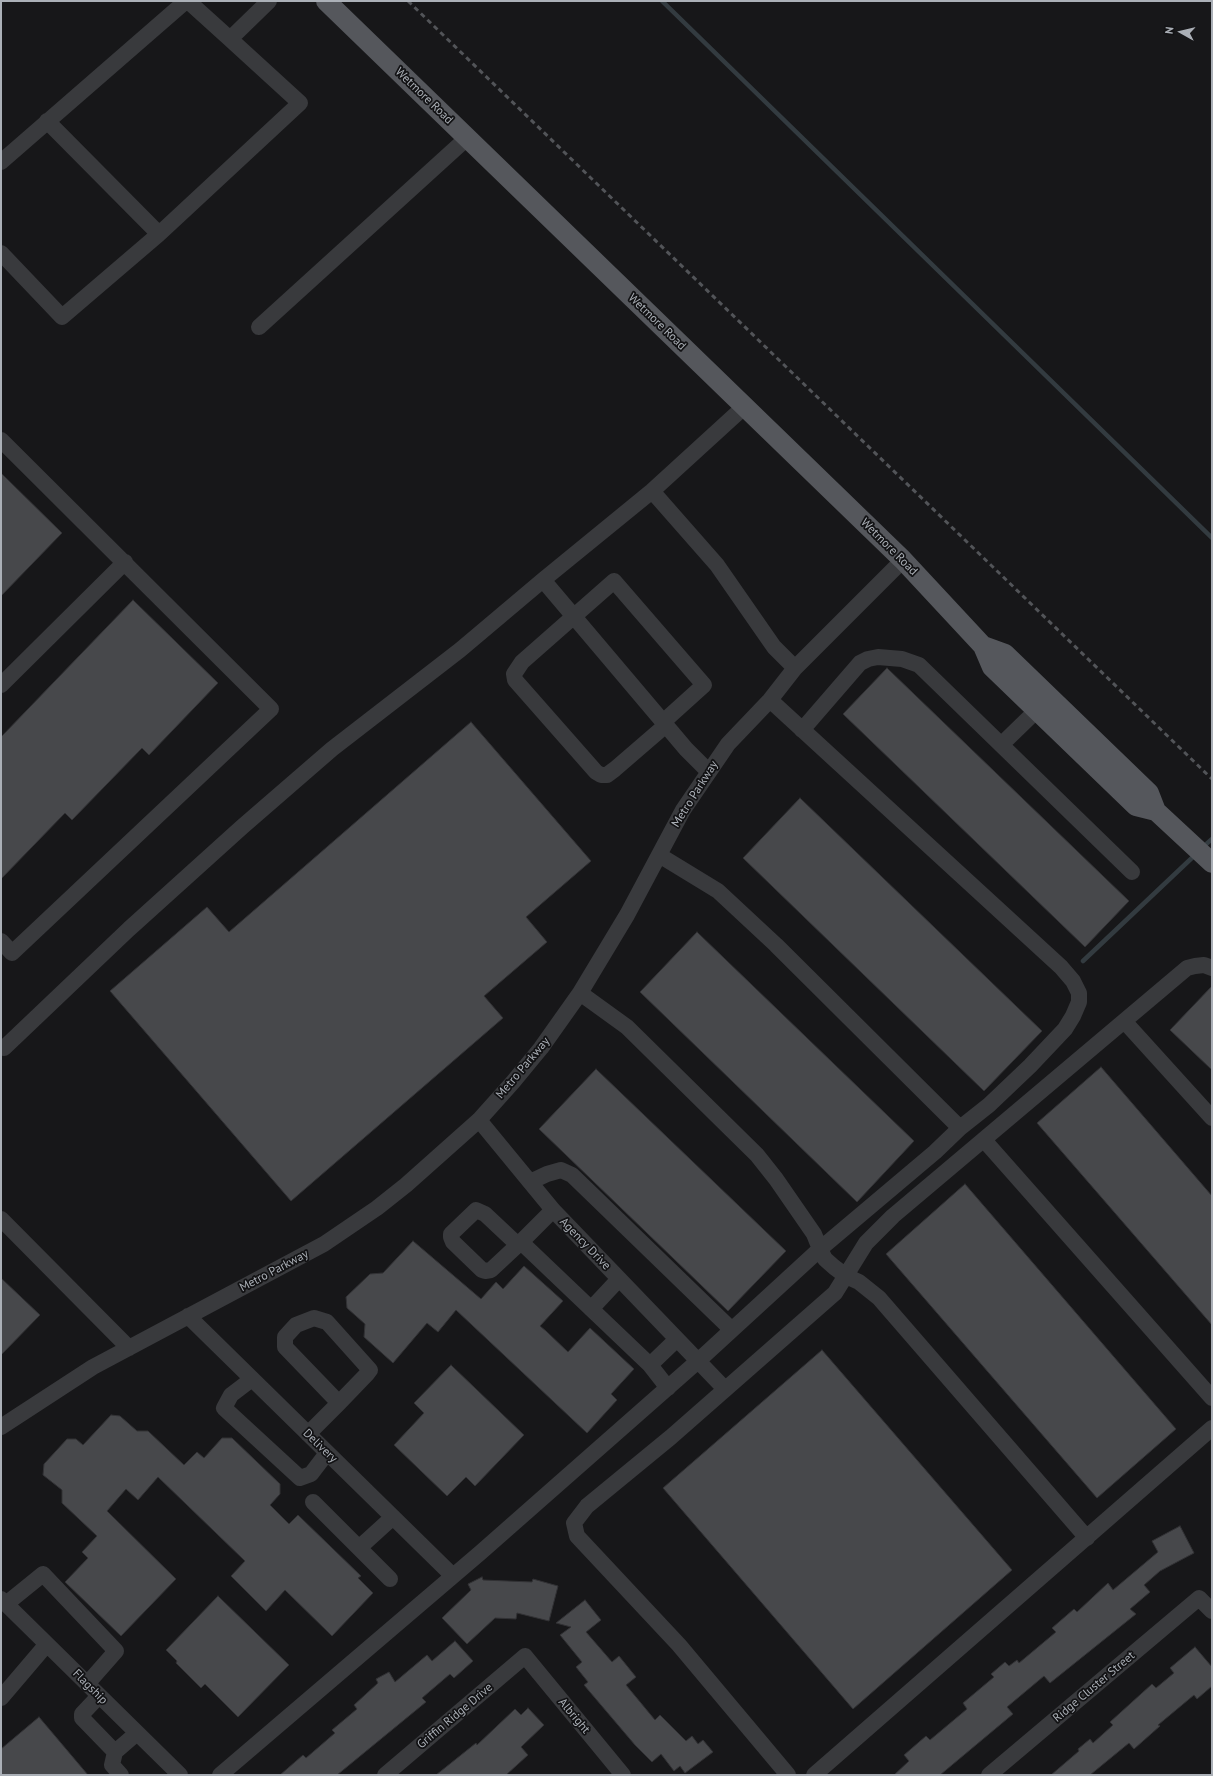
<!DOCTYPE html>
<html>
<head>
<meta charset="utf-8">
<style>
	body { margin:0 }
	#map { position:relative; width:1213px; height:1776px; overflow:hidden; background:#171719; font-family:"PT Sans",sans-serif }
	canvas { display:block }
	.frame { position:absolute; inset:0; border:2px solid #abb0b7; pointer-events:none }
	.north { position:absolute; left:1161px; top:12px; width:40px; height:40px; -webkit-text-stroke:3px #121214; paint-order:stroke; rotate:278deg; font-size:11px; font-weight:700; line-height:16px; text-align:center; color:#abb0b7 }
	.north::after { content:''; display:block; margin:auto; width:14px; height:18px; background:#abb0b7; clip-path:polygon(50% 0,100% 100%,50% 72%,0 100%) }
</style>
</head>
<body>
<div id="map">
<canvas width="1213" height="1776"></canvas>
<div class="frame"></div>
<div class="north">N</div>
</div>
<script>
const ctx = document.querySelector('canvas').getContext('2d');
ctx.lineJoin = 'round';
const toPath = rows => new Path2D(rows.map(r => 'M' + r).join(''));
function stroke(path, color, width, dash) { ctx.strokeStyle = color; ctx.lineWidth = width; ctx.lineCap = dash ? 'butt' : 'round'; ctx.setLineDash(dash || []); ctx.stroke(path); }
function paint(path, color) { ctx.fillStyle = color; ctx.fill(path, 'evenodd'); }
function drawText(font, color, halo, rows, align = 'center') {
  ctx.font = font + ' "PT Sans",sans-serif'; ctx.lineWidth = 3.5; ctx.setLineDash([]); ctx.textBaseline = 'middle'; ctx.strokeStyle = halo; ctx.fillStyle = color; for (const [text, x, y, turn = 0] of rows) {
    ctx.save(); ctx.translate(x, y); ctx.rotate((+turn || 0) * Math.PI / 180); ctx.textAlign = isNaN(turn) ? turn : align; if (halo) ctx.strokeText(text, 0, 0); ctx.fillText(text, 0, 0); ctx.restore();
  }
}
const stream = toPath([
	[662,1,1212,538],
	[1203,847,1212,839],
	[1083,961,1195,855]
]);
const building = toPath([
	[1,473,62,533,1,596,1,473],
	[133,600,218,683,149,755,142,748,72,820,65,813,1,879,1,737,133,600],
	[887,668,1129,901,1085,947,843,714,887,668],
	[471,722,591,861,526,917,547,942,484,996,503,1018,291,1201,110,991,207,907,229,932,471,722],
	[800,798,1042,1031,984,1091,743,858,800,798],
	[697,932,914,1141,857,1202,640,992,697,932],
	[1212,986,1212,1070,1170,1030,1212,986],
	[1101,1067,1212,1196,1212,1325,1037,1123,1101,1067],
	[596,1069,786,1251,728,1311,539,1129,596,1069],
	[965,1184,1176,1429,1097,1498,886,1254,965,1184],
	[413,1241,481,1299,496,1282,503,1289,524,1266,563,1301,540,1326,546,1331,568,1352,590,1328,634,1369,611,1394,617,1400,587,1433,456,1310,438,1332,427,1323,393,1363,364,1337,365,1324,347,1308,346,1297,370,1274,383,1273,413,1241],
	[1,1278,40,1315,1,1355,1,1278],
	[822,1350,1012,1570,853,1709,663,1488,822,1350],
	[451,1365,524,1435,475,1486,466,1477,447,1496,394,1445,424,1413,414,1403,451,1365],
	[111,1415,120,1416,137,1431,148,1431,184,1465,197,1452,204,1458,222,1438,232,1438,280,1484,280,1494,270,1505,289,1524,298,1515,361,1576,358,1578,373,1593,332,1636,285,1590,266,1611,231,1576,245,1561,158,1477,138,1500,126,1489,107,1511,176,1579,121,1636,65,1582,88,1558,82,1552,97,1536,62,1503,62,1490,43,1475,44,1464,67,1439,76,1439,83,1445,111,1415],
	[1180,1526,1194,1553,1160,1571,1144,1585,1150,1592,1130,1609,1136,1614,1050,1683,1044,1676,1007,1707,1013,1714,940,1775,894,1775,909,1761,904,1755,926,1736,930,1740,967,1709,963,1703,994,1677,991,1674,1005,1662,1009,1666,1017,1660,1019,1663,1056,1632,1052,1628,1074,1609,1077,1612,1108,1583,1113,1590,1158,1552,1152,1541,1180,1526],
	[482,1577,483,1580,532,1582,533,1579,558,1586,549,1621,517,1613,516,1619,495,1618,467,1644,442,1618,471,1590,468,1584,482,1577],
	[218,1596,289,1665,238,1717,205,1684,201,1688,176,1663,177,1661,166,1650,218,1596],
	[585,1600,601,1620,586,1632,612,1662,619,1656,636,1677,626,1685,655,1720,660,1715,686,1741,692,1736,698,1744,703,1740,713,1752,685,1773,680,1766,674,1771,661,1754,652,1762,635,1745,584,1685,588,1682,576,1667,582,1662,560,1635,571,1627,556,1623,585,1600],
	[455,1641,473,1661,454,1678,450,1674,422,1698,426,1702,337,1775,280,1775,303,1755,306,1758,335,1733,332,1730,357,1709,354,1705,378,1683,376,1679,389,1672,395,1682,427,1655,432,1661,455,1641],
	[1195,1647,1212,1667,1212,1686,1197,1699,1194,1695,1158,1725,1160,1726,1134,1749,1129,1743,1090,1775,1051,1775,1079,1751,1078,1749,1090,1739,1093,1743,1113,1725,1110,1722,1152,1684,1156,1688,1174,1673,1170,1668,1195,1647],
	[528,1708,544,1725,521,1747,528,1755,506,1775,436,1775,476,1743,477,1745,515,1709,521,1715,528,1708],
	[39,1717,88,1775,1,1775,1,1749,39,1717]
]);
const minor = toPath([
	[188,1,230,39],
	[47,121,159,234,300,103,230,39,269,1],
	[1,162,186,1],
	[1,253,62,317,159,234],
	[259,327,467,138],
	[1,440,271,709,12,953,1,941],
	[652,491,717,565,774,647,795,668],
	[543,580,686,749,708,771],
	[1,685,125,562],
	[770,700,1061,967,1073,981,1079,993,1079,1002,1073,1016,1065,1029,1030,1066,989,1105,960,1128,935,1152,820,1249,825,1259,834,1267,846,1276,859,1282,879,1298,1087,1538],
	[663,722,704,685,614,581,522,662,514,674,515,680,596,772,601,775,607,775,615,769,666,725],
	[802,730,860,663,868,659,878,657,902,659,919,665,1132,872],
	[1002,744,1037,710],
	[659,855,718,891,776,945,960,1128],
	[1125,1022,1212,1118],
	[4,1048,129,929,242,827,332,749,460,650,543,580,652,491,744,407],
	[479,1120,553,1210,725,1389],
	[984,1140,1212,1398],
	[530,1182,547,1174,561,1170,572,1175,732,1330],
	[553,1210,521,1242,650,1365,677,1339],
	[1,1219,129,1348],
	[518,1245,485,1214,476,1210,451,1234,451,1237,453,1242,482,1270,485,1271,491,1270,521,1242],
	[591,1309,619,1279],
	[188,1316,452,1575],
	[650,1365,668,1388],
	[252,1379,231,1395,224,1408,300,1478,311,1474,327,1453],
	[1,1427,93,1367,324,1244,377,1208,406,1185,479,1120,513,1082,541,1048,580,993,627,915,683,810,728,744,770,700,795,668,903,560],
	[308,1434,339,1403,367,1374,370,1370,327,1322,314,1318,296,1325,285,1337,285,1347,339,1403],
	[313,1502,390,1579],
	[360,1547,393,1517],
	[1,1599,180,1775],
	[6,1604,43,1574,116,1651,87,1684],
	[99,1696,82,1714,82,1718,115,1752],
	[1,1698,47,1644],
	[121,1775,112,1765,115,1752,137,1733],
	[220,1775,480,1553,698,1361,820,1249,814,1234,776,1179,757,1155,627,1027,580,993],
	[385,1775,525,1656,623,1775],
	[788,1775,679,1645,577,1536,574,1523,587,1506,671,1437,835,1293,866,1243,893,1216,1187,968,1195,966,1204,965,1212,968],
	[814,1775,1212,1428],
	[989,1775,1199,1598,1212,1611]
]);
const major = toPath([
	[326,1,903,560,983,646,992,667,1136,806,1156,811],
	[983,646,1005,654,1149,793,1156,811,1212,863]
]);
const rail = toPath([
	[408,1,1212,779]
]);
const streetNames = [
	["Wetmore Road",424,96,44],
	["Wetmore Road",657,322,44],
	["Wetmore Road",889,547,45],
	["Metro Parkway",695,794,-58],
	["Metro Parkway",523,1068,-50],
	["Agency Drive",585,1244,46],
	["Metro Parkway",274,1271,-28],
	["Delivery",320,1446,44],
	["Flagship",90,1687,45],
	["Ridge Cluster Street",1094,1687,-40],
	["Griffin Ridge Drive",455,1716,-40],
	["Albright",574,1716,50]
];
stroke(stream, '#333b40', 4.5);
paint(building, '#47484b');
stroke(building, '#323235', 1);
stroke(minor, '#393a3d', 16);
stroke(major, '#55575c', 20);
stroke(rail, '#525458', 3, [5, 4]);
drawText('12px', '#abb0b7', '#121214', streetNames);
</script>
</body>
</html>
